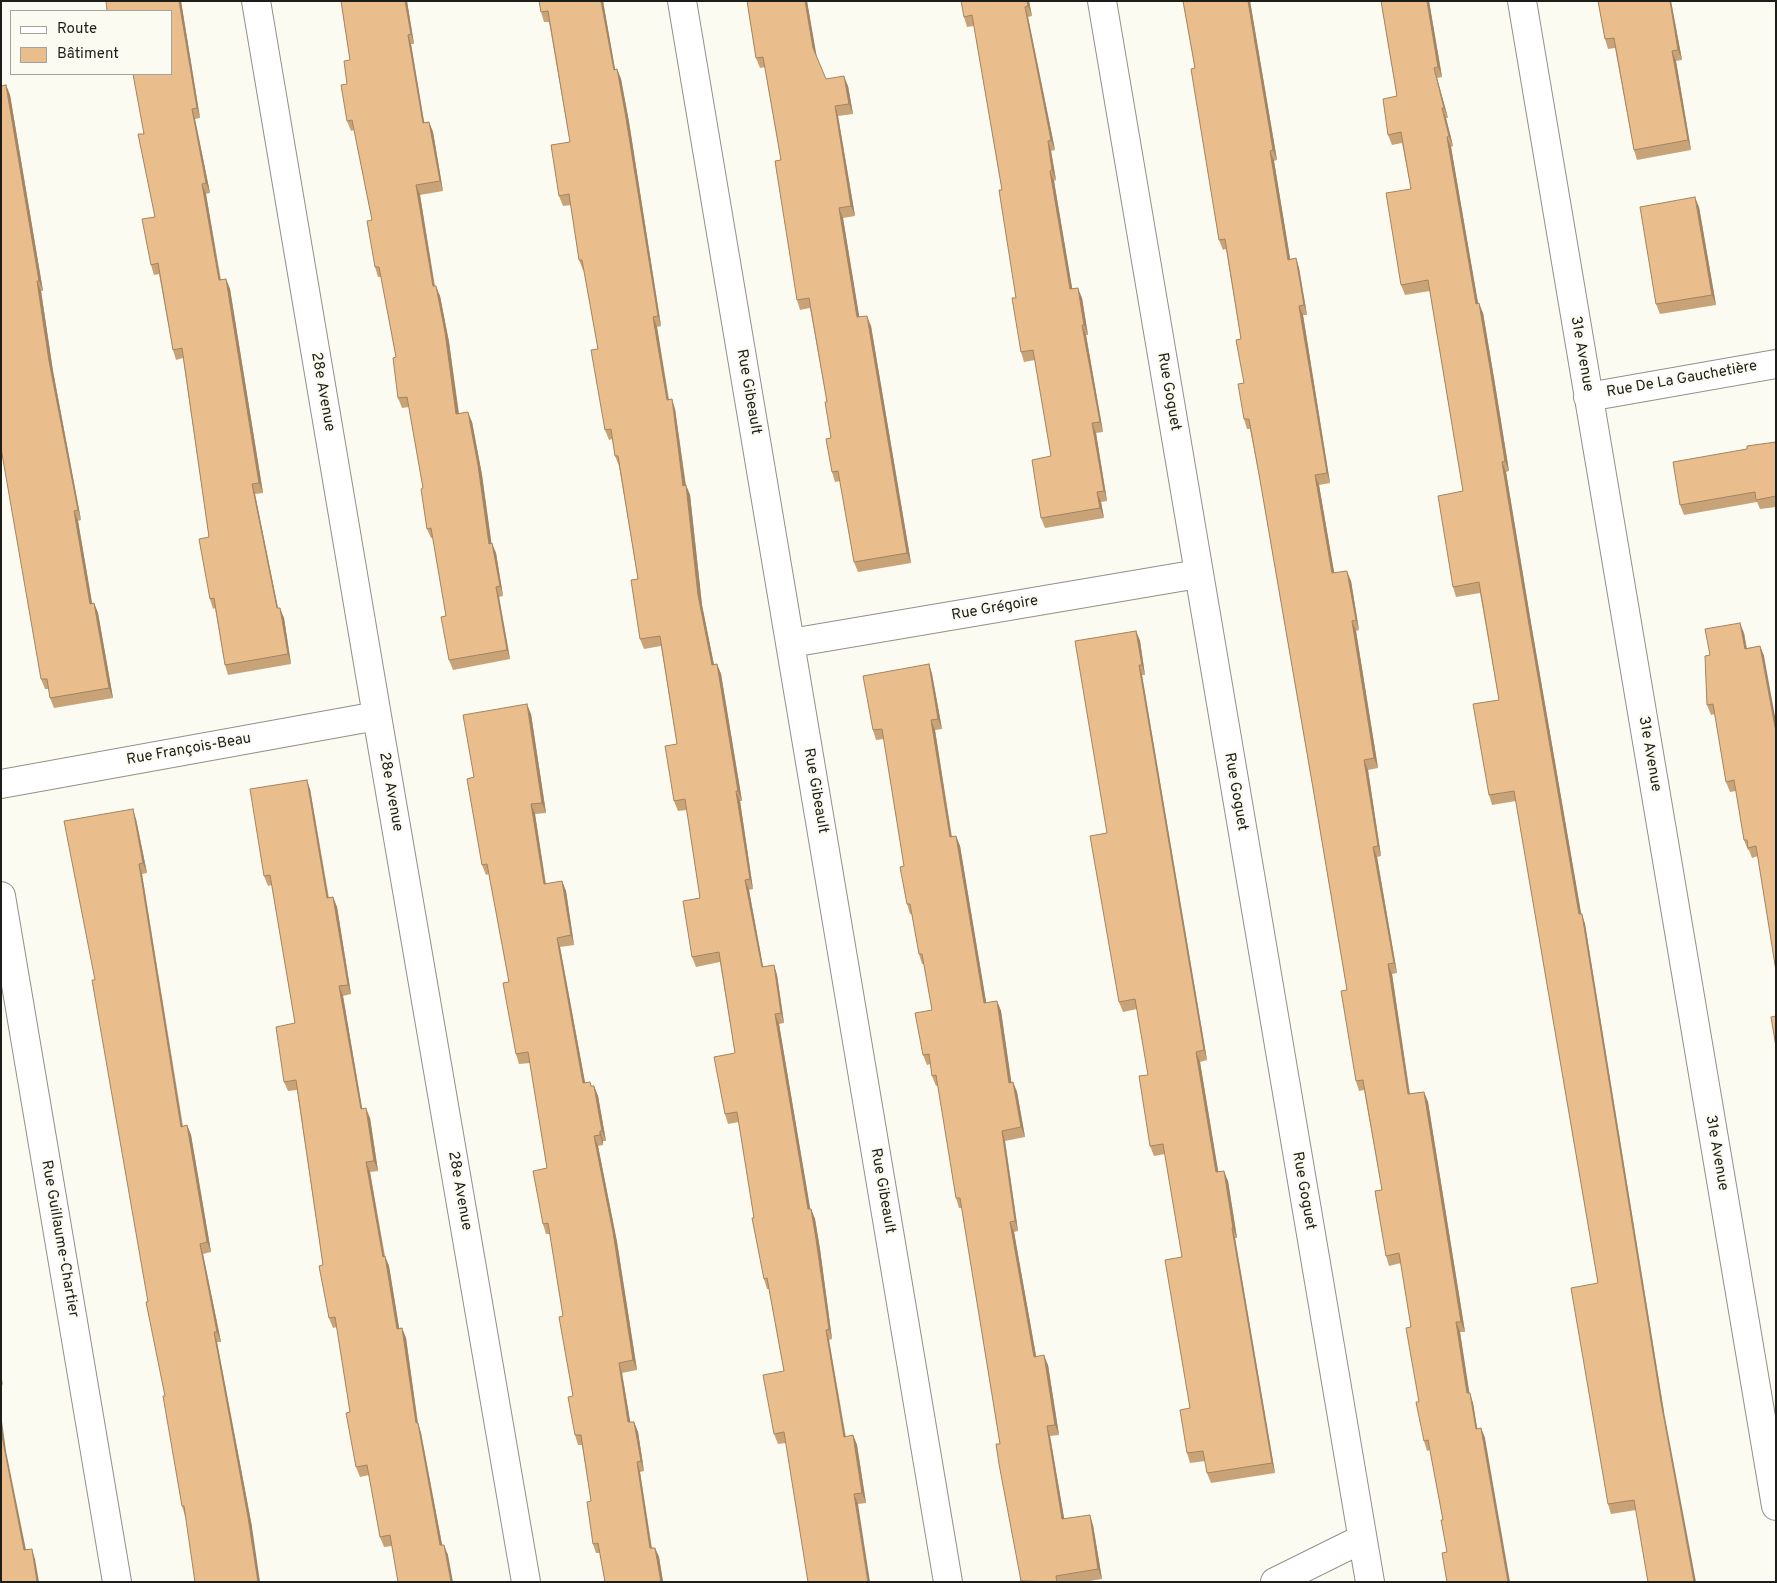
<!DOCTYPE html>
<html>
<head>
<meta charset="utf-8">
<style>
	body { margin:0 }
	#map { position:relative; width:1777px; height:1583px; overflow:hidden; background:#fcfbf2; font-family:Overpass,sans-serif }
	canvas { display:block }
	.frame { position:absolute; inset:0; border:2px solid #1d1d1a; pointer-events:none }
	.legend { position:absolute; left:10px; top:10px; width:162px; height:65px; box-sizing:border-box; background:#fcfbf2; border:1px solid #a3a29c; margin:0; padding:6px 9px; list-style:none; font-size:15px; color:#1d1d1a }
	.legend li { display:flex; align-items:center; gap:10px; height:25px }
	.legend b { width:25px; border:1px solid #a3a29c }
</style>
</head>
<body>
<div id="map">
<canvas width="1777" height="1583"></canvas>
<div class="frame"></div>
<ul class="legend">
<li><b style="height:6px;background:#fff"></b>Route</li>
<li><b style="height:14px;background:#e9bd8c"></b>Bâtiment</li>
</ul>
</div>
<script>
const ctx = document.querySelector('canvas').getContext('2d');
ctx.lineJoin = 'round';
const toPath = rows => new Path2D(rows.map(r => 'M' + r).join(''));
function stroke(path, color, width, dash) { ctx.strokeStyle = color; ctx.lineWidth = width; ctx.lineCap = dash ? 'butt' : 'round'; ctx.setLineDash(dash || []); ctx.stroke(path); }
function paint(path, color) { ctx.fillStyle = color; ctx.fill(path, 'evenodd'); }
function drawText(font, color, halo, rows, align = 'center') {
  ctx.font = font + ' Overpass,sans-serif'; ctx.lineWidth = 4.5; ctx.setLineDash([]); ctx.textBaseline = 'middle'; ctx.strokeStyle = halo; ctx.fillStyle = color; for (const [text, x, y, turn = 0] of rows) {
    ctx.save(); ctx.translate(x, y); ctx.rotate((+turn || 0) * Math.PI / 180); ctx.textAlign = isNaN(turn) ? turn : align; if (halo) ctx.strokeText(text, 0, 0); ctx.fillText(text, 0, 0); ctx.restore();
  }
}
const street = toPath([
	[256,1,377,716,526,1582],
	[682,1,948,1582],
	[1102,1,1370,1582],
	[1522,1,1776,1506],
	[1588,397,1776,364],
	[791,643,1198,574],
	[1,784,377,716],
	[1,896,117,1582],
	[1275,1582,1362,1539]
]);
const wall = toPath([
	[106,1,181,1,200,118,195,119,210,193,206,194,221,280,226,279,230,289,263,493,255,494,278,608,284,618,291,664,228,675,225,665,215,608,213,609,210,599,209,537,183,358,176,360,173,350,159,274,154,275,151,265,155,217,144,134,171,74],
	[341,1,407,1,414,44,411,44,424,122,429,122,433,132,443,191,420,195,435,286,440,296,449,342,459,413,472,422,482,475,491,543,496,553,503,596,499,597,510,659,453,670,449,660,446,616,433,538,431,538,427,529,423,488,409,407,402,408,398,398,396,357,381,277,378,277,375,267,372,220,354,130,351,131,347,121,347,84,350,60],
	[539,1,603,1,615,70,617,69,621,79,629,122,661,326,657,327,669,399,675,409,686,485,690,495,702,605,714,665,717,664,721,674,742,801,740,801,753,889,749,890,763,967,774,965,777,975,784,1023,779,1024,810,1209,811,1209,815,1219,820,1249,832,1339,829,1340,846,1437,853,1435,857,1445,866,1503,858,1504,786,1443,778,1444,774,1434,784,1371,769,1289,767,1289,764,1279,739,1122,728,1124,725,1114,735,1053,720,962,696,967,692,957,700,898,687,810,678,811,674,801,677,744,661,646,644,649,640,639,638,579,619,466,615,456,612,439,609,440,605,430,598,349,584,270,583,270,579,260,571,205,563,206,559,196,570,142,549,22,544,22,541,12],
	[747,1,807,1,816,56,826,79,848,86,853,114,838,116,855,216,843,218,859,317,871,326,911,563,858,572,854,562,840,481,835,482,832,472,831,438,827,402,810,308,800,310,797,300,781,160,765,67,760,68,756,58],
	[961,1,1029,1,1032,16,1028,17,1055,150,1051,151,1056,180,1054,181,1072,289,1082,298,1088,335,1086,335,1103,432,1096,433,1107,501,1101,502,1104,518,1045,528,1041,518,1051,456,1035,360,1024,362,1021,352,1016,298,1002,190,974,26,967,27,964,17],
	[1183,1,1250,1,1277,160,1274,161,1290,259,1296,258,1299,268,1307,315,1303,315,1330,483,1319,485,1334,573,1351,581,1359,630,1356,631,1378,768,1368,770,1381,856,1377,857,1397,973,1392,974,1410,1094,1424,1092,1428,1102,1465,1332,1460,1332,1469,1393,1473,1403,1477,1429,1481,1428,1485,1438,1447,1552,1443,1520,1430,1450,1427,1451,1424,1441,1411,1327,1401,1263,1389,1266,1386,1256,1382,1190,1364,1090,1359,1091,1356,1081,1347,990,1313,788,1260,480,1250,429,1247,429,1244,419,1244,383,1241,339,1226,249,1223,250,1219,240,1195,68],
	[1381,1,1429,1,1442,77,1437,78,1448,118,1446,118,1453,146,1451,147,1478,304,1483,313,1494,378,1509,471,1506,472,1531,623,1581,914,1585,924,1664,1412,1636,1510,1611,1514,1608,1504,1598,1283,1516,801,1492,805,1489,795,1499,700,1480,593,1456,597,1453,587,1463,491,1430,291,1405,295,1401,285,1411,189,1402,143,1392,145,1388,135,1397,96],
	[1598,1,1671,1,1682,60,1676,61,1691,150,1637,160,1634,150,1615,48,1608,49,1605,39],
	[6,85,10,95,43,291,41,291,53,371,81,520,78,521,92,604,94,603,98,613,113,698,54,708,50,698,49,689,45,689,41,679,2,86],
	[1699,207,1716,305,1660,314,1656,304],
	[1776,442,1776,507,1760,509,1757,502,1684,515,1680,505,1747,449],
	[1136,631,1140,641,1145,675,1142,675,1207,1060,1200,1062,1218,1172,1228,1181,1237,1238,1235,1238,1275,1473,1211,1483,1207,1473,1205,1461,1190,1463,1187,1453,1190,1408,1182,1257,1165,1154,1154,1156,1150,1146,1148,1075,1137,1009,1123,1012,1119,1002,1107,833],
	[1744,633,1747,648,1760,646,1764,656,1758,856,1752,858,1749,850,1748,850,1744,840,1736,791,1730,792,1726,782,1715,714,1711,715,1707,705],
	[929,664,932,674,942,729,935,730,952,837,956,836,960,846,986,1003,997,1001,1001,1011,1011,1082,1013,1082,1017,1092,1025,1137,1005,1141,1018,1231,1014,1232,1036,1356,1048,1365,1059,1435,1050,1436,1064,1519,1093,1525,1102,1579,1084,1582,1021,1581,1000,1444,962,1208,959,1208,956,1198,938,1085,936,1086,932,1076,931,1064,927,1065,923,1055,932,1010,924,964,922,964,919,954,912,914,910,914,907,904,904,866,884,739,876,740,873,730],
	[531,714,546,813,535,814,546,884,562,881,566,891,574,945,560,947,585,1083,592,1086,594,1086,598,1096,606,1141,603,1141,603,1145,598,1146,617,1242,637,1370,622,1373,630,1422,634,1422,638,1432,644,1471,640,1472,652,1548,655,1548,659,1557,663,1582,605,1582,600,1553,596,1553,593,1544,591,1501,582,1445,578,1445,575,1435,573,1396,563,1316,550,1234,546,1234,543,1224,547,1168,530,1063,519,1064,516,1054,509,982,489,874,486,875,482,865,474,777],
	[310,789,329,898,333,897,337,907,351,994,343,996,362,1109,370,1118,378,1171,370,1172,385,1256,389,1266,399,1329,402,1328,406,1338,418,1423,421,1433,442,1545,448,1555,392,1546,384,1547,380,1537,369,1475,360,1477,356,1467,350,1412,337,1327,333,1328,329,1318,323,1265,297,1090,288,1091,284,1082,295,1023,272,885,268,886,264,876],
	[136,819,147,873,142,874,183,1126,187,1125,191,1135,211,1252,203,1254,221,1342,217,1342,252,1527,185,1516,182,1506,165,1396,148,1302]
]);
const shadedWall = toPath([
	[179,1,181,1,200,118,197,108],
	[405,1,407,1,414,44,411,34],
	[601,1,603,1,617,80,614,70],
	[805,1,807,1,817,58,813,48],
	[1027,1,1029,1,1032,16,1028,6],
	[1248,1,1250,1,1277,160,1273,150],
	[1427,1,1429,1,1442,77,1438,67],
	[1670,1,1671,1,1682,60,1678,50],
	[1025,7,1028,17,1055,150,1051,140],
	[408,35,411,44,426,133,423,123],
	[1672,51,1676,61,1691,150,1688,140],
	[1434,68,1437,78,1448,118,1444,108],
	[617,69,621,79,629,122,661,326,658,316],
	[844,76,848,86,853,114,849,104],
	[6,85,10,95,43,291,39,281],
	[835,106,838,116,855,216,851,206],
	[1442,108,1446,118,1453,146,1449,136],
	[192,109,195,119,210,193,206,183],
	[429,122,433,132,443,191,440,181],
	[1447,137,1451,147,1480,314,1476,304],
	[1048,141,1051,151,1056,180,1052,170],
	[1270,151,1274,161,1292,270,1288,260],
	[1050,171,1054,181,1074,299,1070,289],
	[202,184,206,194,222,290,219,280],
	[416,185,420,195,436,296,433,286],
	[1695,197,1699,207,1716,305,1712,295],
	[839,208,843,218,861,327,857,317],
	[1296,258,1299,268,1307,315,1304,305],
	[226,279,230,289,263,493,259,483],
	[37,281,41,291,53,371,81,520,78,510,49,361],
	[436,286,440,296,449,342,460,424,456,414],
	[1078,288,1082,298,1088,335,1084,325],
	[1479,303,1483,313,1494,378,1509,471,1505,461],
	[1299,306,1303,315,1330,483,1327,473],
	[867,316,871,326,911,563,907,553],
	[653,317,657,327,670,410,667,400],
	[1082,325,1086,335,1103,432,1100,422],
	[672,399,675,409,687,496,683,486],
	[468,412,472,422,482,475,493,554,489,544],
	[1092,423,1096,433,1107,501,1104,491],
	[1502,462,1506,472,1531,623,1583,924,1579,914,1527,613],
	[1315,475,1319,485,1336,583,1332,573],
	[252,484,255,494,280,618,277,608],
	[686,485,690,495,702,605,716,675,712,665,698,595],
	[1097,492,1101,502,1104,518,1100,508],
	[74,511,78,521,94,614,90,604],
	[492,543,496,553,503,596,500,586],
	[1347,571,1351,581,1359,630,1356,620],
	[496,587,499,597,510,659,507,650],
	[94,603,98,613,113,698,109,688],
	[280,608,284,618,291,664,288,654],
	[1352,621,1356,631,1378,768,1374,758],
	[1740,623,1744,633,1748,659,1745,649],
	[1136,631,1140,641,1145,675,1142,665],
	[1760,646,1764,656,1776,722,1776,732],
	[717,664,721,674,742,801,738,791],
	[929,664,932,674,942,729,938,719],
	[1139,665,1142,675,1207,1060,1204,1050],
	[527,704,531,714,546,813,542,803],
	[931,720,935,730,953,847,950,837],
	[1364,760,1368,770,1381,856,1378,846],
	[307,780,310,789,330,908,327,898],
	[736,791,740,801,753,889,750,879],
	[531,804,535,814,547,894,544,884],
	[133,809,136,819,147,873,143,863],
	[956,836,960,846,988,1013,984,1003],
	[1373,847,1377,857,1397,973,1394,963],
	[139,864,142,874,184,1137,181,1127],
	[745,880,749,890,765,977,762,967],
	[562,881,566,891,574,945,571,935],
	[333,897,337,907,351,994,348,985],
	[1582,914,1585,924,1664,1412,1696,1582,1694,1582,1661,1402],
	[557,938,560,947,587,1093,583,1083],
	[1388,964,1392,974,1411,1104,1408,1094],
	[774,965,777,975,784,1023,781,1013],
	[339,986,343,996,364,1119,361,1109],
	[997,1001,1001,1011,1013,1093,1009,1083],
	[775,1014,779,1024,812,1219,808,1209],
	[1196,1052,1200,1062,1220,1182,1216,1172],
	[1013,1082,1017,1092,1025,1137,1021,1127],
	[594,1086,598,1096,606,1141,602,1131],
	[1424,1092,1428,1102,1465,1332,1461,1322],
	[366,1108,370,1118,378,1171,374,1161],
	[187,1125,191,1135,211,1252,207,1242],
	[600,1131,603,1141,603,1145,600,1135],
	[1002,1131,1005,1141,1018,1231,1015,1221],
	[594,1136,598,1146,617,1242,637,1370,633,1360],
	[366,1162,370,1172,386,1267,383,1257],
	[1224,1171,1228,1181,1237,1238,1233,1228],
	[811,1209,815,1219,820,1249,832,1339,829,1329],
	[1010,1222,1014,1232,1038,1367,1034,1357],
	[1232,1228,1235,1238,1275,1473,1272,1463],
	[200,1244,203,1254,221,1342,217,1332],
	[385,1256,389,1266,401,1339,397,1329],
	[1456,1322,1460,1332,1471,1403,1467,1393],
	[402,1328,406,1338,419,1433,416,1423],
	[826,1330,829,1340,847,1447,844,1437],
	[214,1332,217,1342,252,1527,260,1582,258,1582],
	[1044,1355,1048,1365,1059,1435,1055,1425],
	[619,1363,622,1373,632,1432,628,1422],
	[1,1373,3,1386,1,1381],
	[1470,1393,1473,1403,1479,1439,1476,1429],
	[1,1414,6,1451,28,1560,24,1550,3,1441,1,1431],
	[634,1422,638,1432,644,1471,641,1461],
	[418,1423,421,1433,444,1555,440,1545],
	[1047,1426,1050,1436,1066,1529,1062,1519],
	[1481,1428,1485,1438,1510,1582,1508,1582],
	[853,1435,857,1445,866,1503,862,1493],
	[637,1462,640,1472,653,1558,650,1548],
	[854,1494,858,1504,870,1582,868,1582],
	[1090,1515,1093,1525,1102,1579,1098,1569],
	[444,1545,448,1555,453,1582,451,1582],
	[655,1548,659,1557,663,1582,661,1582],
	[32,1549,35,1559,39,1582,37,1582]
]);
const building = toPath([
	[106,1,179,1,197,108,192,109,206,183,202,184,219,280,226,279,259,483,252,484,277,608,280,608,288,654,225,665,214,598,210,599,199,539,209,537,182,348,173,350,158,263,151,265,142,219,155,217,138,134,144,134,133,74,171,74,171,11,107,11,106,1],
	[341,1,405,1,411,34,408,35,423,123,429,122,440,181,416,185,433,286,436,286,445,332,456,414,468,412,478,465,489,544,492,543,500,586,496,587,507,650,449,660,441,617,446,616,431,528,427,529,421,489,423,488,407,397,398,398,393,358,396,357,379,267,375,267,367,221,372,220,352,120,347,121,341,85,347,84,344,61,350,60,341,1],
	[539,1,601,1,614,70,617,69,625,112,658,316,653,317,667,400,672,399,683,486,686,485,698,595,712,665,717,664,738,791,736,791,750,879,745,880,762,967,774,965,781,1013,775,1014,808,1209,811,1209,816,1239,829,1329,826,1330,844,1437,853,1435,862,1493,854,1494,868,1582,808,1582,784,1432,774,1434,763,1375,784,1371,767,1278,764,1279,752,1218,754,1218,737,1112,725,1114,714,1057,735,1053,719,952,692,957,683,901,700,898,685,799,674,801,665,746,677,744,660,636,640,639,631,580,638,579,618,456,615,456,611,429,605,430,591,350,598,349,582,260,579,260,569,194,559,196,551,145,570,142,548,11,541,12,539,1],
	[747,1,805,1,813,48,826,79,844,76,849,104,835,106,851,206,839,208,857,317,867,316,907,553,854,562,838,471,832,472,826,439,831,438,825,402,827,402,809,298,797,300,775,161,781,160,763,57,756,58,747,1],
	[961,1,1027,1,1028,6,1025,7,1051,140,1048,141,1052,170,1050,171,1070,289,1078,288,1084,325,1082,325,1100,422,1092,423,1104,491,1097,492,1100,508,1041,518,1032,460,1051,456,1033,350,1021,352,1012,298,1016,298,999,190,1002,190,972,15,964,17,961,1],
	[1183,1,1248,1,1273,150,1270,151,1288,260,1296,258,1304,305,1299,306,1327,473,1315,475,1332,573,1347,571,1356,620,1352,621,1374,758,1364,760,1378,846,1373,847,1394,963,1388,964,1408,1094,1424,1092,1461,1322,1456,1322,1467,1393,1470,1393,1476,1429,1481,1428,1508,1582,1447,1582,1442,1553,1447,1552,1441,1520,1443,1520,1428,1440,1424,1441,1416,1402,1419,1402,1406,1328,1411,1327,1399,1253,1386,1256,1375,1191,1382,1190,1363,1080,1356,1081,1341,991,1347,990,1313,788,1260,480,1249,419,1244,419,1238,384,1244,383,1236,340,1241,339,1225,239,1219,240,1191,69,1195,68,1183,1],
	[1381,1,1427,1,1438,67,1434,68,1444,108,1442,108,1449,136,1447,137,1476,304,1479,303,1490,368,1505,461,1502,462,1527,613,1579,914,1582,914,1661,1402,1694,1582,1648,1582,1634,1500,1608,1504,1571,1288,1598,1283,1514,791,1489,795,1473,704,1499,700,1479,582,1453,587,1438,496,1463,491,1428,280,1401,285,1386,193,1411,189,1401,132,1388,135,1383,99,1397,96,1381,1],
	[1598,1,1670,1,1678,50,1672,51,1688,140,1634,150,1614,38,1605,39,1598,1],
	[6,85,39,281,37,281,49,361,78,510,74,511,90,604,94,603,109,688,50,698,47,679,41,679,1,448,1,86,6,85],
	[1695,197,1712,295,1656,304,1640,207,1695,197],
	[1776,442,1776,496,1756,500,1755,492,1680,505,1673,462,1747,449,1747,446,1776,442],
	[1740,623,1745,649,1760,646,1776,732,1776,971,1756,846,1748,848,1747,840,1744,840,1734,780,1726,782,1713,704,1707,705,1705,656,1710,655,1705,629,1740,623],
	[1136,631,1142,665,1139,665,1204,1050,1196,1052,1216,1172,1224,1171,1233,1228,1232,1228,1272,1463,1207,1473,1203,1451,1187,1453,1180,1410,1190,1408,1165,1260,1182,1257,1163,1144,1150,1146,1139,1076,1148,1075,1135,999,1119,1002,1090,836,1107,833,1075,641,1136,631],
	[929,664,938,719,931,720,950,837,956,836,984,1003,997,1001,1009,1083,1013,1082,1021,1127,1002,1131,1015,1221,1010,1222,1034,1357,1044,1355,1055,1425,1047,1426,1062,1519,1090,1515,1098,1569,1056,1576,1057,1582,1021,1581,999,1464,996,1444,1000,1444,960,1198,956,1198,936,1075,932,1076,929,1054,923,1055,915,1013,932,1010,922,954,919,954,910,904,907,904,900,867,904,866,882,729,873,730,863,676,929,664],
	[527,704,542,803,531,804,544,884,562,881,571,935,557,938,583,1083,590,1082,591,1086,594,1086,602,1131,600,1131,600,1135,594,1136,613,1232,633,1360,619,1363,628,1422,634,1422,641,1461,637,1462,650,1548,655,1548,661,1582,605,1582,598,1543,593,1544,587,1502,591,1501,581,1435,575,1435,568,1397,573,1396,559,1317,563,1316,548,1223,543,1224,533,1171,547,1168,528,1052,516,1054,503,983,509,982,487,864,482,865,467,779,474,777,463,715,527,704],
	[307,780,327,898,333,897,348,985,339,986,361,1109,366,1108,374,1161,366,1162,383,1257,385,1256,397,1329,402,1328,416,1423,418,1423,440,1545,444,1545,451,1582,398,1582,390,1535,380,1537,367,1465,356,1467,346,1413,350,1412,335,1317,329,1318,319,1266,323,1265,296,1080,284,1082,276,1027,295,1023,270,875,264,876,250,789,307,780],
	[133,809,143,863,139,864,181,1127,187,1125,207,1242,200,1244,217,1332,214,1332,248,1517,258,1582,195,1582,184,1506,182,1506,163,1396,165,1396,146,1302,148,1302,92,980,95,980,64,821,133,809],
	[1776,1016,1776,1047,1771,1017,1776,1016],
	[1,1431,24,1550,32,1549,37,1582,1,1582,1,1431]
]);
const streetNames = [
	["31e Avenue",1581,354,80],
	["Rue De La Gauchetière",1682,380,-10],
	["28e Avenue",322,392,80],
	["Rue Gibeault",748,392,80],
	["Rue Goguet",1168,392,80],
	["Rue Grégoire",995,609,-10],
	["Rue François-Beau",189,750,-10],
	["31e Avenue",1649,754,80],
	["Rue Gibeault",815,791,80],
	["28e Avenue",390,792,80],
	["Rue Goguet",1235,792,80],
	["31e Avenue",1716,1153,80],
	["28e Avenue",459,1191,80],
	["Rue Gibeault",882,1191,80],
	["Rue Goguet",1303,1191,80],
	["Rue Guillaume-Chartier",59,1239,80]
];
stroke(street, '#929089', 30);
stroke(street, '#fff', 28);
paint(wall, '#c8a378');
paint(shadedWall, '#a38462');
paint(building, '#e9bd8c');
stroke(building, '#a38462', 1);
drawText('15px', '#1d1d1a', '#fcfbf2', streetNames);
</script>
</body>
</html>
